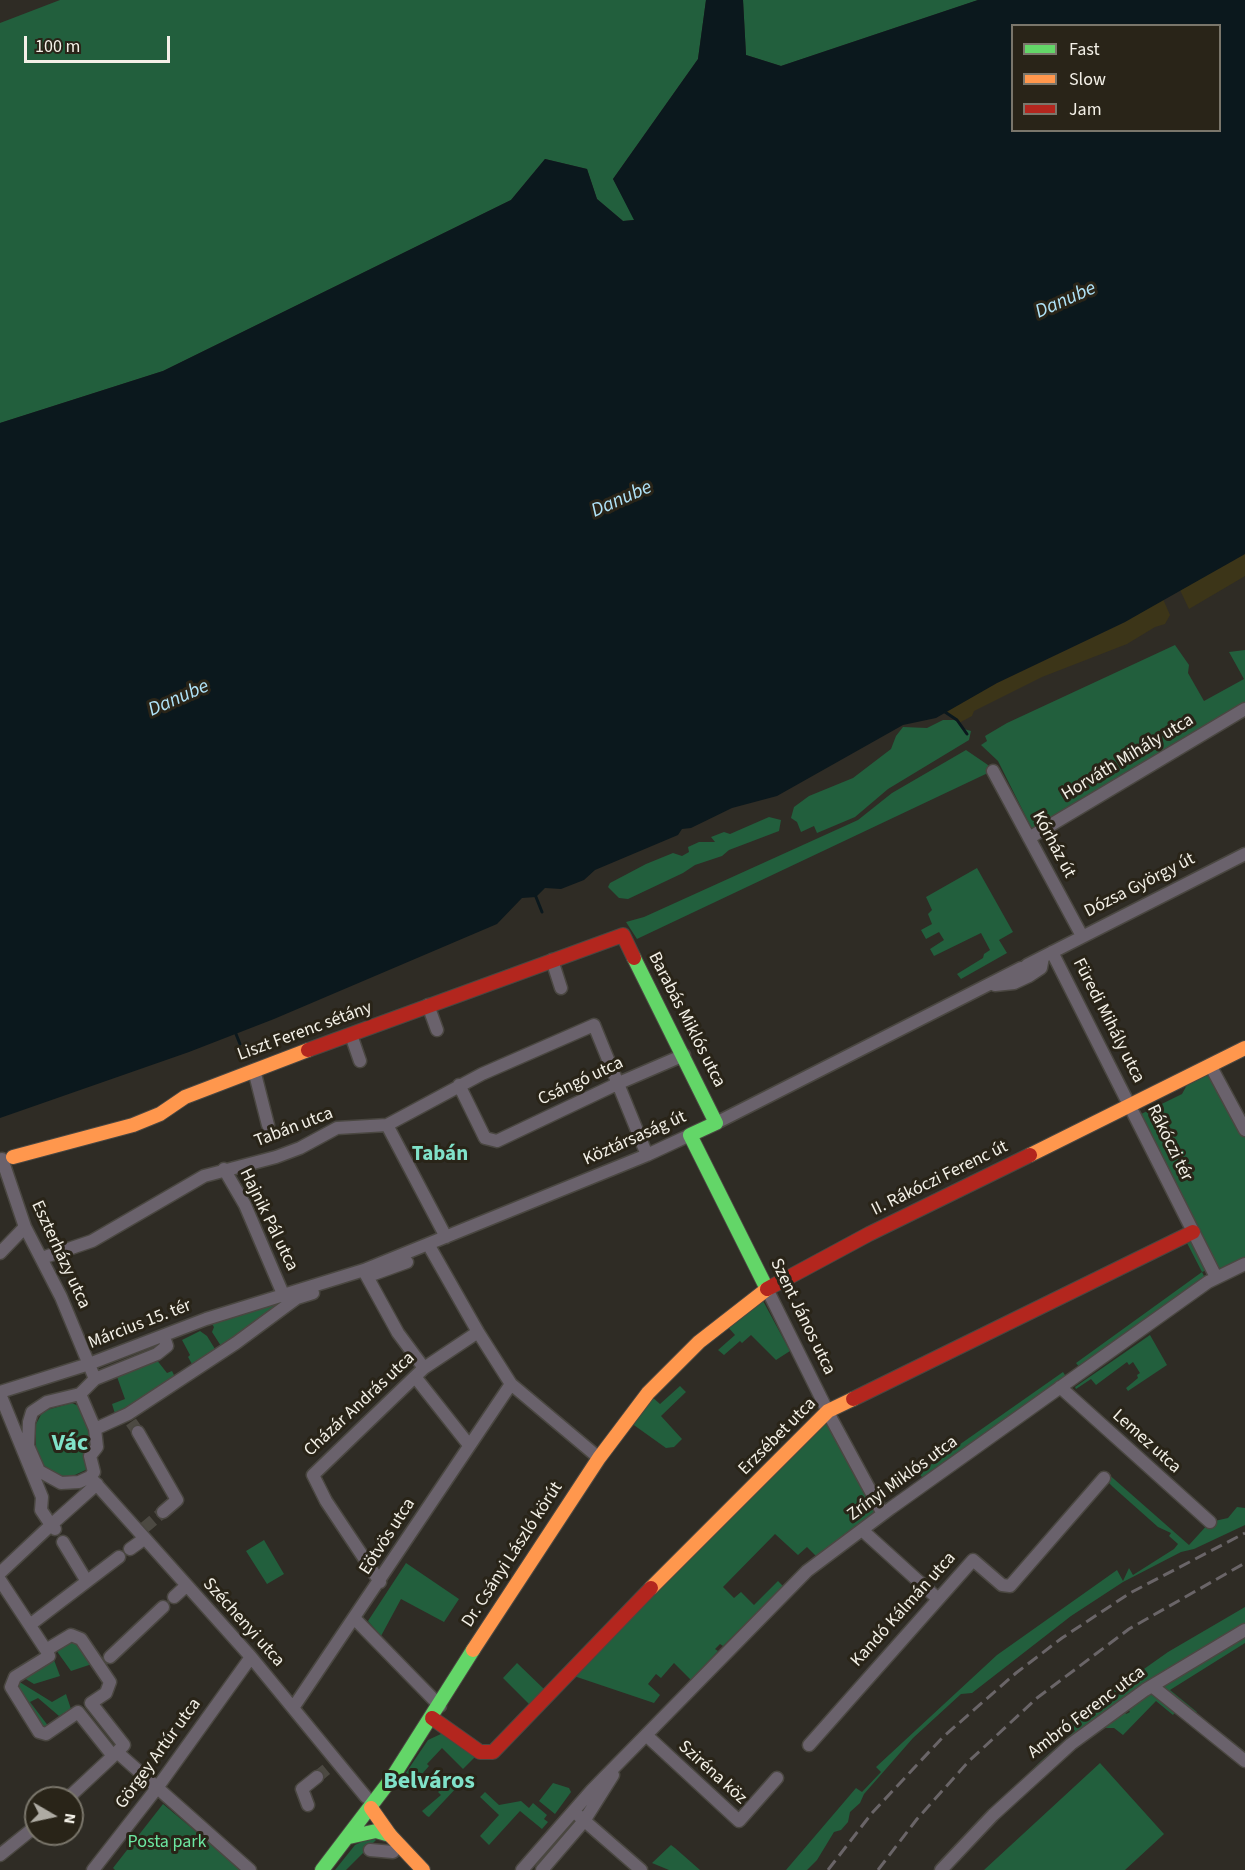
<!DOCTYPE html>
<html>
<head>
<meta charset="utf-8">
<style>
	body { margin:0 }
	#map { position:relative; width:1245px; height:1870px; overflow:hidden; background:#2f2c25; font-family:"Source Sans 3",sans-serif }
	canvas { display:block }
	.legend { position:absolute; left:1011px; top:24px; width:210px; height:108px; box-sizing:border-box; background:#292418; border:2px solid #7a766b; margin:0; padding:8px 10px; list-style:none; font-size:18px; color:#f3f0e7 }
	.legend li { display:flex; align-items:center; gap:12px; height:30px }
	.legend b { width:30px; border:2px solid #7a766b }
	.north { position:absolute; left:24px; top:1786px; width:60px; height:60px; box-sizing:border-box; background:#292418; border:2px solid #7a766b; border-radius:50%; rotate:99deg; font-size:16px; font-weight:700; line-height:24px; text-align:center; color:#f3f0e7 }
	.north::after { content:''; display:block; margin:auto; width:21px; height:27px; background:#aeaba3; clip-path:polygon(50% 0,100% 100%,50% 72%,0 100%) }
	.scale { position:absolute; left:24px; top:36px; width:146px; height:27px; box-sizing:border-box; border:3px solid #f3f0e7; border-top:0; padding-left:8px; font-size:18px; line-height:21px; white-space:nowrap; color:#f3f0e7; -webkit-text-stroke:4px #292418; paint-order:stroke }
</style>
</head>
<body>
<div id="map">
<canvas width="1245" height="1870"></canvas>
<ul class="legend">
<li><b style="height:8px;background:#63d668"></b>Fast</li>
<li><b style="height:8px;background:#ff974d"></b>Slow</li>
<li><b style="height:8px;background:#b3261e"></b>Jam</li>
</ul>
<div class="north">N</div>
<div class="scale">100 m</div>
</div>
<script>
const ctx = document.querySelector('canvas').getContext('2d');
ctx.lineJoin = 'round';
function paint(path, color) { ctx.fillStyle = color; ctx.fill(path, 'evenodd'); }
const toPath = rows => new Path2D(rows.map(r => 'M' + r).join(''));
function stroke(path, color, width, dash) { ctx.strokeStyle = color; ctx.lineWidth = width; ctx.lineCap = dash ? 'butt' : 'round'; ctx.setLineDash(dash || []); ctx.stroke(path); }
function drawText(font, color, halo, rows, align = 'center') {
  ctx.font = font + ' "Source Sans 3",sans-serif'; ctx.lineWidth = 6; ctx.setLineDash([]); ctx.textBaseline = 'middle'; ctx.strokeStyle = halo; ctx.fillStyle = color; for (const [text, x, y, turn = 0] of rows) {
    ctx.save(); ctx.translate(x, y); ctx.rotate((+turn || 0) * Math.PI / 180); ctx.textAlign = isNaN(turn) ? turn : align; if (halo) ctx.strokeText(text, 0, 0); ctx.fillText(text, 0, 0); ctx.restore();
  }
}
const green = toPath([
	[60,0,706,0,698,59,613,179,635,220,623,221,597,199,587,169,545,159,511,200,163,371,0,423,0,23],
	[743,0,978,0,781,66,746,55],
	[1175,645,1189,665,1188,673,1204,701,1244,679,1229,652,1245,650,1245,704,1033,831,998,761,981,745,987,741,985,736,1007,723],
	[943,720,957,720,964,729,971,731,969,740,888,789,855,817,817,833,814,826,801,832,797,822,791,818,794,807,809,796,853,778,891,749,896,736,903,727,927,728],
	[966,750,988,765,990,772,639,938,637,939,626,922,644,917,858,820,892,793],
	[769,817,781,820,779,831,729,850,722,856,695,865,683,873,628,899,619,898,608,887,610,883,646,864,673,853,682,856,689,852,688,847,699,842,715,842,711,837,724,832,730,834],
	[977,868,1013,932,999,940,1007,953,961,979,957,974,983,958,984,954,990,950,981,933,934,956,930,949,944,940,939,932,926,939,921,930,932,924,928,914,932,910,926,897],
	[1213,1071,1245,1130,1245,1264,1216,1277,1135,1117,1182,1094,1188,1083],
	[1192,1240,1207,1270,1202,1272,1205,1278,1080,1368,1076,1363,1202,1272,1187,1243],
	[290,1295,292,1299,221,1346,212,1332,214,1327,211,1323],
	[762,1299,790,1351,776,1360,751,1335,742,1343,740,1341,724,1355,718,1350,735,1335,727,1326],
	[200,1331,207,1336,215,1349,192,1364,188,1357,190,1355,182,1340],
	[1150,1335,1167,1365,1128,1391,1126,1388,1138,1378,1137,1375,1140,1373,1133,1362,1129,1365,1127,1362,1096,1385,1091,1379,1076,1389,1075,1387],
	[156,1359,167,1373,172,1371,175,1377,116,1417,112,1404,125,1399,116,1374],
	[1063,1372,1067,1378,924,1480,919,1473],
	[680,1386,686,1392,661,1416,682,1439,674,1447,666,1448,631,1423,651,1396,660,1404],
	[72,1403,85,1409,92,1427,92,1467,64,1480,44,1466,36,1451,36,1424,43,1411],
	[823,1415,879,1517,821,1561,807,1547,798,1555,775,1534,723,1587,734,1598,741,1592,754,1605,778,1581,783,1586,723,1646,720,1644,715,1649,718,1651,691,1680,674,1663,661,1678,656,1674,648,1684,660,1695,654,1703,568,1674],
	[1106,1472,1189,1545,1210,1522,1228,1518,1237,1507,1245,1508,1245,1525,1194,1549,1181,1552,1123,1582,1071,1616,972,1693,961,1694,913,1738,864,1794,860,1803,850,1812,848,1822,841,1830,834,1832,817,1860,807,1870,786,1870,856,1788,862,1792,881,1772,876,1767,997,1655,1117,1570,1123,1581,1129,1568,1133,1575,1174,1549,1178,1544,1169,1536,1171,1533,1158,1527,1113,1487,1104,1478],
	[264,1540,284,1574,267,1584,246,1551],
	[406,1563,459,1599,444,1622,401,1599,381,1636,368,1621],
	[1245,1607,1245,1643,1170,1690,1197,1712,1194,1716,1154,1679,1073,1736,1042,1762,931,1870,1041,1761,1075,1731,1069,1722,1168,1652],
	[71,1641,75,1641,95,1663,71,1671,56,1650],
	[54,1660,60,1676,34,1684,24,1678],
	[517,1663,545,1690,530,1705,503,1678],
	[18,1681,52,1702,66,1694,71,1709,59,1716,38,1698,30,1702,49,1727,42,1727,18,1687],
	[1153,1693,1177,1710,1173,1715,1156,1701,1123,1735,1114,1728,1102,1728,1124,1711,1126,1714,1130,1712,1127,1708,1147,1694],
	[443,1733,480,1752,463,1769,442,1748,427,1764,429,1766,422,1774,419,1772,402,1790,397,1786,428,1740],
	[1100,1763,1164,1834,1125,1870,984,1870],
	[452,1780,459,1785,429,1817,427,1816,422,1811,441,1795,438,1792],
	[553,1783,569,1788,571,1792,555,1814,539,1801],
	[485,1792,499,1805,521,1801,529,1808,533,1803,547,1815,544,1819,548,1822,542,1829,520,1811,489,1845,480,1836,499,1815,480,1797],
	[163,1804,242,1870,115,1870,113,1868],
	[373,1836,376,1840,346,1870,335,1870,355,1845],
	[671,1845,675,1848,700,1870,669,1870,652,1863]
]);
const sand = toPath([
	[1245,554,1245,576,1189,609,1180,590],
	[1163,599,1170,615,1165,624,1155,627,1127,644,1042,677,974,711,972,716,959,723,945,712,997,683,1125,622]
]);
const water = toPath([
	[706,0,743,0,746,55,781,66,978,0,1245,0,1245,554,1125,622,997,683,936,718,903,725,777,796,732,808,691,828,682,829,678,835,595,870,584,880,561,889,545,888,536,897,522,898,497,924,274,1019,189,1052,0,1118,0,423,163,371,511,200,545,159,587,169,597,199,623,221,634,220,613,179,698,59],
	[1012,26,1220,26,1220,130,1012,130]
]);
const stream = toPath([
	[945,712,957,720,967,734],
	[536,897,542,912],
	[236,1034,240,1044]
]);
const streetTunnel = toPath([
	[131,1422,138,1432],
	[144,1528,163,1512],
	[317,1777,328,1768]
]);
const street = toPath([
	[993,771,1082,936],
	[1029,838,1245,709],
	[1052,952,1216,1277],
	[552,960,561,988],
	[1027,965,1245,854],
	[995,985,1014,983,1029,976,1041,968,1043,957],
	[428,1005,437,1030],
	[351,1035,360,1061],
	[1210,1065,1245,1130],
	[254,1070,268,1125],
	[459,1085,485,1138,497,1141,619,1083,684,1055],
	[716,1123,1021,968],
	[387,1125,446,1237],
	[2,1159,25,1227,61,1297,95,1379,80,1394,47,1402,32,1412,29,1422,28,1446,39,1471,61,1483,79,1482,90,1477],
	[224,1169,245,1205,283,1294],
	[428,1244,478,1332,511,1384,599,1458],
	[0,1253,25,1227],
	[42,1258,92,1241,204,1176,276,1157,300,1148,337,1128,387,1125,482,1074,594,1025,647,1155],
	[364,1271,398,1333,424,1368],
	[371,1275,407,1262],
	[767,1289,832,1420,883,1514],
	[416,1378,469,1445],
	[95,1379,157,1354,167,1346,164,1337],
	[1060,1387,1210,1522],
	[0,1392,89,1364,206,1319,364,1270,647,1155,690,1135],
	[0,1394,42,1497,41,1510,51,1525,97,1484],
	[80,1394,95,1429],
	[138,1432,177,1500,163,1512],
	[90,1477,251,1657,366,1797],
	[90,1477,94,1472,90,1456,97,1447,95,1429,128,1414,236,1343,297,1298,313,1293],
	[862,1530,937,1598],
	[63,1542,86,1580],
	[130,1549,144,1539],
	[0,1573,51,1525,55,1529],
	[0,1580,46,1650],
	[380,1582,326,1501,313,1475,424,1368,478,1332],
	[174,1597,186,1586],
	[354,1618,440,1706],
	[35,1621,119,1557],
	[110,1657,163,1607],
	[1152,1686,1245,1761],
	[293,1708,511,1384],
	[646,1735,739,1821,777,1778],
	[809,1745,973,1560,1002,1585,1010,1586,1104,1478],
	[117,1752,250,1870],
	[68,1798,112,1757,124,1745,91,1703,106,1693,110,1682,81,1639,71,1635,46,1650,49,1656,15,1677,11,1687,39,1732,46,1734,78,1712,113,1756],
	[308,1805,302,1789,317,1777],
	[579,1816,641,1870],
	[370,1850,393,1852],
	[0,1855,36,1826],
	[93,1870,157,1788,251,1657],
	[522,1870,592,1790,807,1571,891,1508,1208,1282,1245,1264],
	[542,1870,584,1821,613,1775],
	[941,1870,993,1815,1071,1744,1145,1690,1245,1630]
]);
const fast = toPath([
	[634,958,716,1123,690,1135,767,1289],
	[349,1837,376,1831,390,1835],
	[322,1870,392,1778,473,1650]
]);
const slow = toPath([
	[1030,1155,1245,1048],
	[13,1157,133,1125,160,1114,185,1097,308,1050],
	[651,1588,828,1411,853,1399],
	[473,1650,599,1458,648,1393,699,1342,767,1289],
	[371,1808,390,1835,423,1870]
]);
const jam = toPath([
	[308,1050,623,935,634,958],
	[767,1289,869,1234,1030,1155],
	[853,1399,1193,1232],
	[432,1718,480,1752,493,1752,651,1588]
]);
const rail = toPath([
	[828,1870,872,1813,943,1737,1016,1673,1062,1638,1130,1593,1245,1533],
	[878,1870,917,1819,969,1761,1037,1698,1129,1629,1245,1563]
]);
const streetNames = [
	["Horváth Mihály utca",1128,758,-31],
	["Kórház út",1053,845,62],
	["Dózsa György út",1140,886,-27],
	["Barabás Miklós utca",686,1020,63],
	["Füredi Mihály utca",1108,1021,63],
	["Liszt Ferenc sétány",305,1032,-20],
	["Csángó utca",581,1082,-25],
	["Tabán utca",294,1128,-21],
	["Köztársaság út",635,1139,-24],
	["Rákóczi tér",1169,1143,64],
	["II. Rákóczi Ferenc út",940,1179,-26],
	["Hajnik Pál utca",268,1220,64],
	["Eszterházy utca",60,1255,65],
	["Szent János utca",802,1317,64],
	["Március 15. tér",140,1325,-21],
	["Cházár András utca",360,1405,-43],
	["Erzsébet utca",778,1437,-45],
	["Lemez utca",1146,1442,42],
	["Zrínyi Miklós utca",903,1479,-36],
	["Eötvös utca",388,1537,-57],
	["Dr. Csányi László körút",513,1555,-57],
	["Kandó Kálmán utca",904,1610,-48],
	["Széchenyi utca",243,1623,48],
	["Ambró Ferenc utca",1087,1713,-37],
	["Görgey Artúr utca",159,1754,-54],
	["Sziréna köz",712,1773,42]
];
const parkNames = [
	["Posta park",167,1843]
];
const waterNames = [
	["Danube",1066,301,-24],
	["Danube",622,500,-24],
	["Danube",179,699,-24]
];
const quarterNames = [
	["Tabán",440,1155]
];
const districtNames = [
	["Vác",70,1445],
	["Belváros",429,1783]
];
paint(green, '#225f3d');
paint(sand, '#3c3518');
paint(water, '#0b181d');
stroke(stream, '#0b181d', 3);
stroke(streetTunnel, '#4c4942', 12, [12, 6]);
stroke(street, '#4a4741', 15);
stroke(fast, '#4a4741', 16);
stroke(slow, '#4a4741', 16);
stroke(jam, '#4a4741', 16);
stroke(street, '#6a626c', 12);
stroke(fast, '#63d668', 14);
stroke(slow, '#ff974d', 14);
stroke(jam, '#b3261e', 14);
stroke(rail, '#6a6568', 3, [12, 6]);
drawText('18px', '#f3f0e7', '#292418', streetNames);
drawText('18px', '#6ce7a1', '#292418', parkNames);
drawText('italic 20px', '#b0e3f8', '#292418', waterNames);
drawText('bold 21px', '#80e2c9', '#292418', quarterNames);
drawText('bold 24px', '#80e2c9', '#292418', districtNames);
</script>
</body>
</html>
